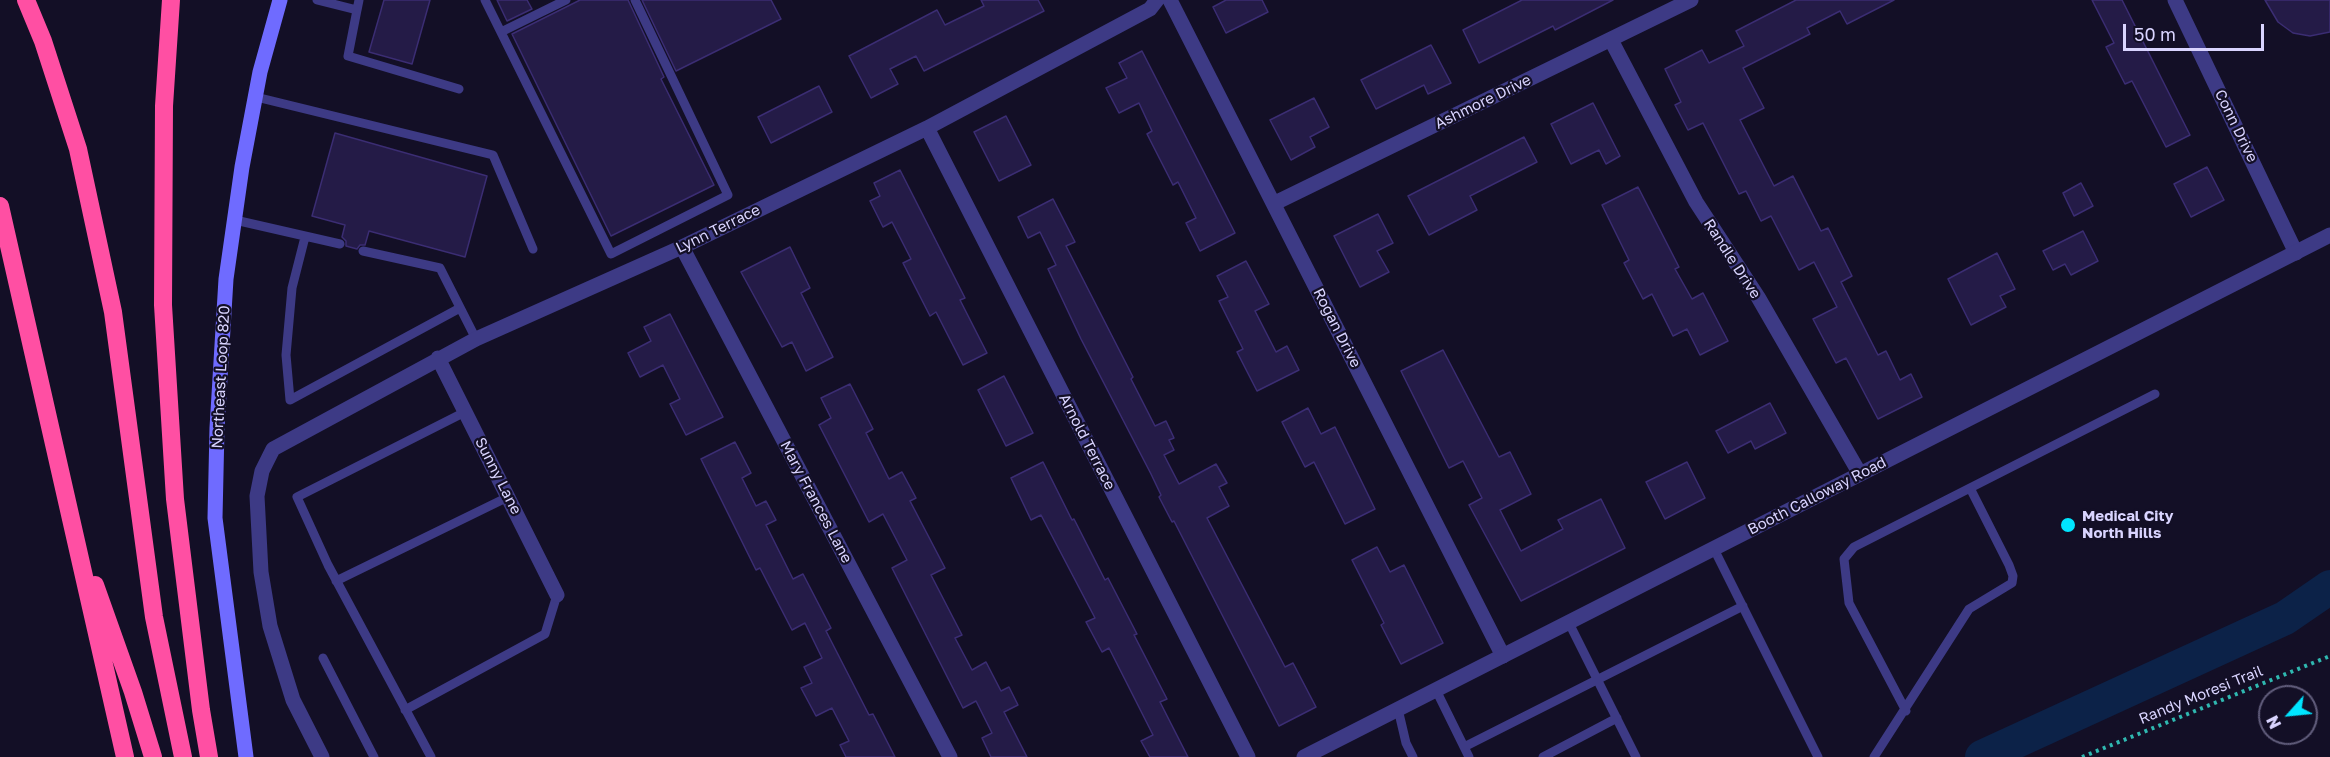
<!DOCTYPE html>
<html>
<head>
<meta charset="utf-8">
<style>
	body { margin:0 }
	#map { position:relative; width:2330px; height:757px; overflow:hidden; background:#130f26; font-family:"Golos Text",sans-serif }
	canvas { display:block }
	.north { position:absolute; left:2258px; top:685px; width:60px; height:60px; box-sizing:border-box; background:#130f26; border:2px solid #625e7d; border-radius:50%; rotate:243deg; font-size:16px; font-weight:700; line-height:24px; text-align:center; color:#d9d4ff }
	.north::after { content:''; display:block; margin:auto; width:21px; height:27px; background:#00e5ff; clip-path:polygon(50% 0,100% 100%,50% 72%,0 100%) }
	.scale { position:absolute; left:2123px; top:24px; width:141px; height:27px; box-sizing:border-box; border:3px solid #d9d4ff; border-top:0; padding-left:8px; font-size:18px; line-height:21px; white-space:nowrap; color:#d9d4ff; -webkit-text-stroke:4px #130f26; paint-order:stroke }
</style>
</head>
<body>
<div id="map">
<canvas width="2330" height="757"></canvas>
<div class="north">N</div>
<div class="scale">50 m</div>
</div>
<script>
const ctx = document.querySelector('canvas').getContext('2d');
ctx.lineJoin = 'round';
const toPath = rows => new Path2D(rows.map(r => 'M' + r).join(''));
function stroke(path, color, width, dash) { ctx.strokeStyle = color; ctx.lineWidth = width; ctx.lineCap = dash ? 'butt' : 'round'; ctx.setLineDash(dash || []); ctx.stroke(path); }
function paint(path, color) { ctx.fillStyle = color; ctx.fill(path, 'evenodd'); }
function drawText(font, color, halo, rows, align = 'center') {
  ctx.font = font + ' "Golos Text",sans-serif'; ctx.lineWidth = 4.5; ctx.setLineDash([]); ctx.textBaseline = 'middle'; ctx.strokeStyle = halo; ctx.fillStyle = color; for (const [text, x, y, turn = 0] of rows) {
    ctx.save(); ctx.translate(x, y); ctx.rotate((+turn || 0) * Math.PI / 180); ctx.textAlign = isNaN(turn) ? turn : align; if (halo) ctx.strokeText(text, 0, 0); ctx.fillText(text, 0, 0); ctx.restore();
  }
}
const river = toPath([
	[1982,757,2285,618,2330,587]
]);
const building = toPath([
	[384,0,430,0,412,64,369,52,384,0],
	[497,0,527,0,532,9,507,21,497,0],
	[580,0,628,0,664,77,661,79,714,185,611,236,512,34,580,0],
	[642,0,771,0,781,19,676,71,642,0],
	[981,0,1038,0,1044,11,924,71,916,56,890,69,898,84,871,98,849,56,937,10,945,25,984,6,981,0],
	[1226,0,1262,0,1268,12,1226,33,1213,7,1226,0],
	[1522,0,1613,0,1555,30,1553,26,1479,63,1463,30,1522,0],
	[1796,0,1894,0,1847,24,1840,11,1807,28,1810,34,1743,68,1764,108,1740,120,1774,186,1793,176,1821,231,1828,228,1852,276,1841,282,1878,355,1886,351,1900,380,1911,374,1922,397,1878,419,1846,358,1836,363,1813,319,1837,307,1814,262,1799,270,1771,216,1761,221,1746,191,1739,194,1703,123,1688,130,1675,105,1681,102,1665,69,1702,50,1709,63,1744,46,1736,31,1796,0],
	[2092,0,2122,0,2190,135,2166,147,2132,81,2125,84,2106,47,2114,43,2092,0],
	[2265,0,2330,0,2330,32,2310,36,2293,33,2278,22,2265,0],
	[1431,45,1451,83,1428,94,1424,85,1376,109,1361,80,1431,45],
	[1142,51,1235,233,1200,251,1186,223,1196,218,1178,182,1173,185,1147,134,1152,131,1139,103,1119,113,1106,88,1127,78,1119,63,1142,51],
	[819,86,832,112,771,143,758,117,819,86],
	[1314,98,1329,127,1310,137,1315,147,1291,160,1270,120,1314,98],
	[1593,103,1620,156,1606,164,1599,150,1571,164,1551,124,1593,103],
	[1006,116,1031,165,999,181,974,132,1006,116],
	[335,133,487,176,465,257,369,231,365,245,360,245,357,249,346,246,346,241,342,237,345,225,312,216,335,133],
	[1524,137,1537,162,1470,196,1477,210,1429,235,1408,196,1524,137],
	[2207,167,2224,200,2191,217,2174,184,2207,167],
	[900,170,965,298,960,300,987,353,963,365,936,312,930,316,903,263,911,259,892,222,883,227,870,201,880,196,874,183,900,170],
	[2081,183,2093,206,2074,216,2063,193,2081,183],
	[1638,187,1679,267,1675,269,1692,299,1703,293,1728,341,1700,355,1687,329,1673,336,1652,294,1643,299,1624,263,1629,260,1602,205,1638,187],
	[1053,199,1075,242,1066,246,1133,377,1131,379,1155,426,1166,421,1174,438,1169,440,1174,450,1164,455,1179,484,1216,464,1227,483,1219,487,1229,506,1207,518,1285,667,1293,663,1316,707,1279,726,1174,521,1172,522,1159,497,1161,495,1151,474,1081,339,1048,269,1056,265,1040,232,1028,238,1018,217,1053,199],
	[1378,214,1393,243,1377,251,1389,272,1360,287,1334,236,1378,214],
	[2083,231,2098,261,2071,275,2065,264,2053,270,2043,251,2083,231],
	[790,247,810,288,801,293,833,357,806,371,792,342,782,347,741,272,790,247],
	[1997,253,2015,289,2000,296,2006,307,1971,325,1948,279,1997,253],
	[1246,261,1269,304,1255,311,1276,352,1287,346,1299,370,1257,391,1237,352,1243,349,1219,301,1228,297,1217,276,1246,261],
	[670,314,723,417,686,435,670,404,680,399,663,365,640,377,628,353,651,341,644,327,670,314],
	[1443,350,1499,457,1510,452,1531,494,1500,510,1521,551,1563,529,1558,520,1601,499,1625,548,1521,601,1469,505,1482,498,1463,461,1449,468,1401,371,1443,350],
	[1004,376,1033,433,1006,446,978,390,1004,376],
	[850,384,873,429,866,433,889,479,902,472,916,498,910,501,945,568,931,575,962,635,955,638,972,670,986,662,1001,691,1009,687,1018,705,1004,712,1027,757,991,757,982,738,992,733,976,701,963,708,892,568,907,560,883,514,869,522,819,425,831,418,821,398,850,384],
	[1770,403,1786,433,1755,449,1751,441,1728,453,1716,431,1770,403],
	[1308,408,1321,434,1335,427,1375,509,1345,524,1314,462,1305,467,1282,422,1308,408],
	[735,442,751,473,742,478,756,506,766,501,776,520,766,525,793,579,803,574,831,628,826,631,869,715,873,714,895,757,846,757,840,745,849,741,832,708,816,716,801,688,812,683,804,667,822,658,805,623,792,630,760,568,756,570,701,459,735,442],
	[1043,462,1072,520,1074,519,1105,580,1108,578,1137,634,1134,635,1167,699,1160,702,1188,757,1150,757,1141,741,1153,735,1109,648,1102,652,1086,622,1095,618,1041,515,1031,520,1011,478,1043,462],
	[1687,462,1705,498,1665,519,1646,482,1687,462],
	[1377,547,1390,572,1404,565,1443,643,1401,664,1381,625,1384,623,1352,560,1377,547]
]);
const path = toPath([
	[2082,757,2330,656]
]);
const service = toPath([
	[317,0,357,10,359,0],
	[485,0,611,254,728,195,635,0],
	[357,10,348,56,459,89],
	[501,32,566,0],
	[256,97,493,155,533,249],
	[235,220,340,244],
	[305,237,292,288,286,355,290,400,460,308],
	[363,251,440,268,476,339],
	[1714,549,1818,757],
	[336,581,508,497],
	[1569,623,1636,757],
	[323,658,374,757],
	[1436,690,1469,757],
	[1398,709,1406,743,1413,757],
	[405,710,545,634,557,595],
	[1906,711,1849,603,1844,559,1854,547,1970,488],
	[1464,747,1743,606],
	[431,757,328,565,297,497,465,412],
	[1543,757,1617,718],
	[1874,757,1969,609,2012,583,2013,576,2009,565,1970,488,2155,394]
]);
const minor = toPath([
	[1170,0,1503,656],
	[2175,0,2296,253],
	[1611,40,1696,202,1758,297,1860,474],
	[927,128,1248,757],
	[1275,203,1691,0],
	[682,247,950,757],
	[438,358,557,595],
	[322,757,293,700,270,626,261,572,257,496,262,471,273,449,476,339,682,247,927,128,1150,9,1157,0]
]);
const tertiary = toPath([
	[1304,757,2330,235]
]);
const secondary = toPath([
	[246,757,215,518,217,428,226,279,242,167,260,72,280,0]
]);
const motorway = toPath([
	[26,0,43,41,78,149,113,312,154,617,183,757],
	[171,0,164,106,163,305,175,499,201,710,209,757],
	[0,206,125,757],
	[95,585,133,692,153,757]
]);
const markers = [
	[2068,525,8,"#00e5ff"]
];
const streetNames = [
	["Ashmore Drive",1483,102,-26],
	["Conn Drive",2236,126,64],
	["Lynn Terrace",718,229,-26],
	["Randle Drive",1732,259,57],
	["Rogan Drive",1337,328,63],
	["Northeast Loop 820",221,377,-87],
	["Arnold Terrace",1087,442,63],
	["Sunny Lane",498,476,63],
	["Booth Calloway Road",1817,496,-27],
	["Mary Frances Lane",816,502,62],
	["Randy Moresi Trail",2201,695,-22]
];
const poiNames = [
	["Medical City",2082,516],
	["North Hills",2082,533]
];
stroke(river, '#0c2248', 34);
paint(building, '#241b47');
stroke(building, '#3b2d73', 1.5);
stroke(path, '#2fb8b0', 4, [3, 4.5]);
stroke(service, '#3d3a85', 9);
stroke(minor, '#3d3a85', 15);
stroke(tertiary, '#3d3a85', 15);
stroke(secondary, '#6f6bff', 15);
stroke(motorway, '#ff4fa3', 18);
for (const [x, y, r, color] of markers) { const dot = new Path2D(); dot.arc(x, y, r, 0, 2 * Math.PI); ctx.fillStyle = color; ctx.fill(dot); stroke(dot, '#130f26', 2); }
drawText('15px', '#d9d4ff', '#130f26', streetNames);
drawText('bold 15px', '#d9d4ff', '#130f26', poiNames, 'left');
</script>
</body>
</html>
